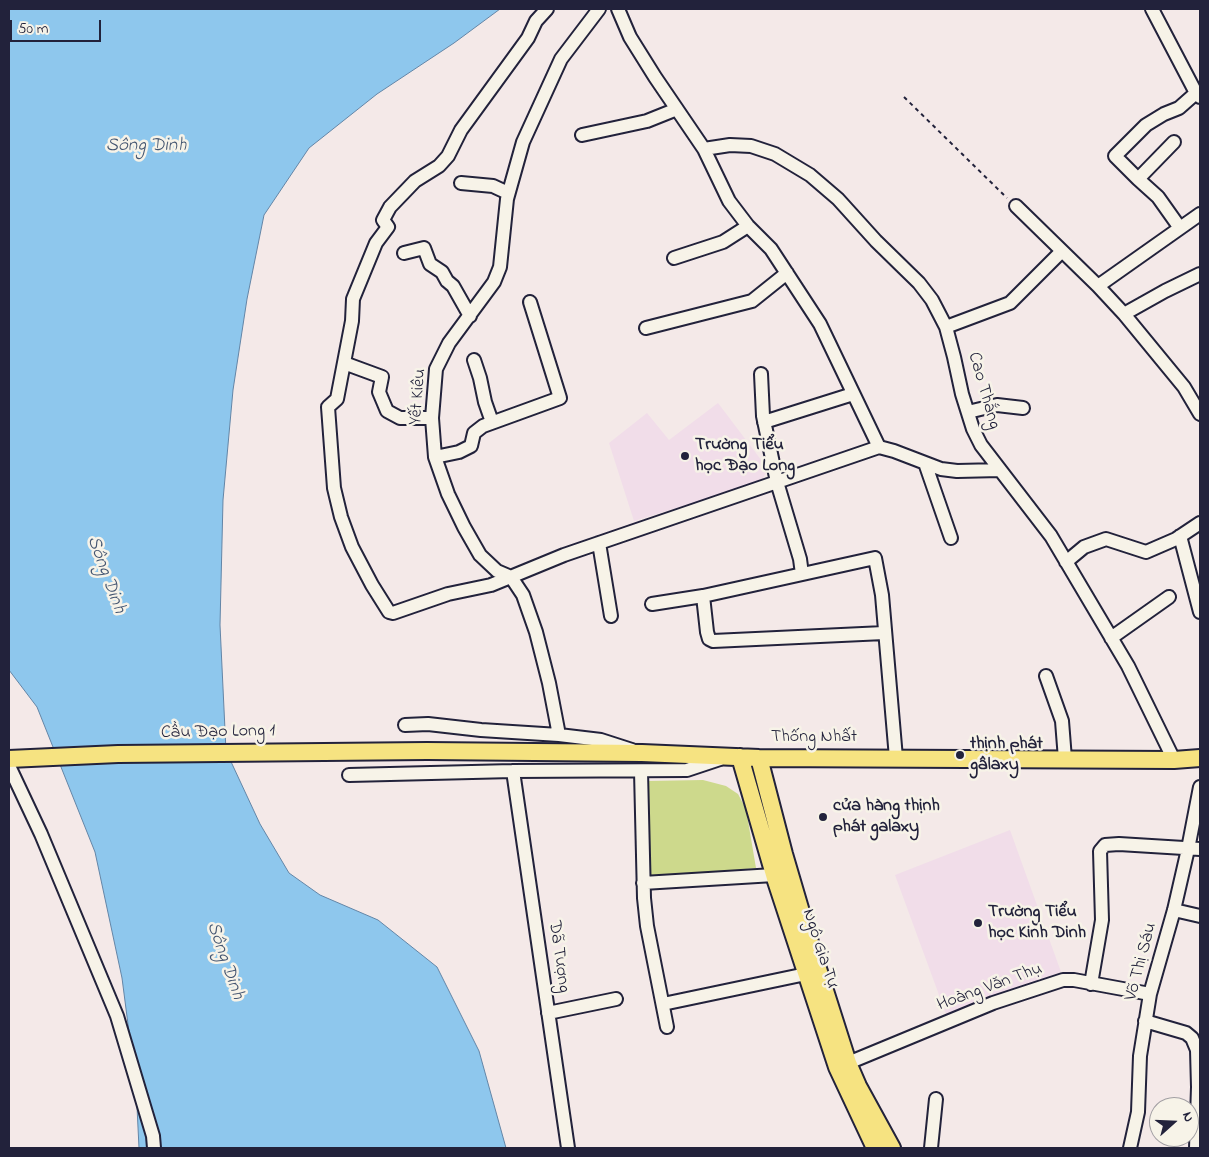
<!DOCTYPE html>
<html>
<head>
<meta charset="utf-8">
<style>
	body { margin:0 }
	#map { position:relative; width:1209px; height:1157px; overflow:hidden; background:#f4e9e8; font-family:"Indie Flower",sans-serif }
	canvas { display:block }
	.frame { position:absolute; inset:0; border:10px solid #22223b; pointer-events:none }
	.north { position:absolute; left:1149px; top:1097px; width:50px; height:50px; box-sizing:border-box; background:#f7f3e8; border:1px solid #a29fa3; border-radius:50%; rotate:70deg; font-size:14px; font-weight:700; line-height:20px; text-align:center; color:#22223b }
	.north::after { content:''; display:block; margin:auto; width:18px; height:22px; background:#22223b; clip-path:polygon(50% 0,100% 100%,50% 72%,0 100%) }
	.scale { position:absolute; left:10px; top:20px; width:91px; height:22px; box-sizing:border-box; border:2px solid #22223b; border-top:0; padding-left:6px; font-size:15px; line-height:18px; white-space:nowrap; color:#22223b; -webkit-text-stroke:4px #f7f3e8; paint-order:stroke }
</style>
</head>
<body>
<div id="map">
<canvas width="1209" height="1157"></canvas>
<div class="frame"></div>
<div class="north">N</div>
<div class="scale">50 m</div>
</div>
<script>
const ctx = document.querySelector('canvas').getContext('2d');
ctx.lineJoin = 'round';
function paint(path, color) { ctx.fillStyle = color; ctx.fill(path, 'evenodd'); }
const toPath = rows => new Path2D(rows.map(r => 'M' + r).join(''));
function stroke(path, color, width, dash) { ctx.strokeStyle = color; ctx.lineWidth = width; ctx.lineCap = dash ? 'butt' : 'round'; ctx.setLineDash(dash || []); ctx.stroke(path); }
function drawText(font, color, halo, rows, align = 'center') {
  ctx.font = font + ' "Indie Flower",sans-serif'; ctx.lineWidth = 5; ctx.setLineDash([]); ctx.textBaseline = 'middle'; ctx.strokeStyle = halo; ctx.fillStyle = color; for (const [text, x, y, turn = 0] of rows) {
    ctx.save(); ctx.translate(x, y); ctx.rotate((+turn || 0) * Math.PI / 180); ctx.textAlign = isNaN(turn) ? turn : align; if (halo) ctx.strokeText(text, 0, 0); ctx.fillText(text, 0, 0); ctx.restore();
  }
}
const built = toPath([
	[718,403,768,469,761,482,634,521,609,443,647,413,669,440],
	[1010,830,1061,972,946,1014,895,875]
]);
const green = toPath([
	[703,780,726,786,738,794,746,809,756,868,651,879,646,781]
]);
const water = toPath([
	[9,9,500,9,454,43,377,94,309,148,264,215,247,299,233,390,223,500,220,625,226,751,260,824,289,873,320,895,378,920,437,967,479,1051,506,1148,139,1148,136,1086,122,978,95,852,37,707,9,670,9,9]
]);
const path = toPath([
	[904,97,1007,198]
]);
const minor = toPath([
	[547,9,536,21,528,38,461,130,448,156,439,166,415,181,390,207,383,220,388,227,376,243,353,299,352,321,337,399,328,407,334,488,341,517,352,547,372,585,389,612,393,613,448,594,491,585,564,555,879,447,894,451,941,469,957,471,1000,470],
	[618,9,630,37,655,77,704,149,729,201,748,226,771,249,820,324,879,447],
	[1152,9,1196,93,1200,97],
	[582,135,647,121,677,109],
	[1174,142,1138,179,1158,197,1180,228],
	[704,149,730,145,751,146,775,154,810,175,838,199,876,241,919,283,932,300,946,327,954,357,962,394,973,429,981,445,1051,536,1128,666,1174,760],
	[1138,179,1115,156,1146,125,1164,114,1179,108,1196,93],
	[461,183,493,186,508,193],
	[1016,206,1098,286,1124,314,1184,387,1200,414],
	[404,253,424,248,430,264,442,272,447,281,453,286,470,316],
	[674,258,723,242,748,226],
	[1098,286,1200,214],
	[1124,314,1165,291,1200,274],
	[946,327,1010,303,1062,251],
	[646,328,752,301,787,273],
	[474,360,480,378,485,402,492,422],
	[344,363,382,377,379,392,387,411,400,418,432,418],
	[761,374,763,416,777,482,800,559,802,574],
	[968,412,997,405,1023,408],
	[764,422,853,394],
	[435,457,459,452,471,446,474,433,483,426,560,398,530,302],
	[925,463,951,538],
	[1180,536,1200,612],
	[599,543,611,616],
	[1066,562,1084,547,1106,539,1146,552,1176,539,1200,523],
	[703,596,707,632,709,639,713,641,884,633],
	[652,604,703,596,875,558,882,595,896,758],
	[1111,638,1169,597],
	[1046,676,1062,721,1065,759],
	[405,725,428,724,481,730,559,735,601,740,632,750],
	[559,735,549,683,536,632,523,595,511,577,497,571,480,555,464,527,448,494,435,457,432,418,436,369,449,343,494,282,500,267,507,199,523,142,561,59,599,9],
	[9,766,41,834,117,1016,153,1136,154,1148],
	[513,771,568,1148],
	[641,771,644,898,647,926,667,1027],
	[349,775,513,771,687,770,720,759],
	[643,883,774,875],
	[1174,910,1200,916],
	[1091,984,1102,920,1100,851,1105,845,1119,844,1200,849],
	[663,1004,806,974],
	[548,1013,616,999],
	[1145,1021,1186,1033,1192,1038,1197,1050,1198,1087,1196,1148],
	[848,1063,993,1003,1063,980,1074,980,1150,994],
	[931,1148,936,1099],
	[1130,1148,1138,1112,1140,1056,1150,994,1174,910,1188,849,1200,787]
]);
const major = toPath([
	[740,757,775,878,837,1067,875,1148],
	[759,758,784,854,814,956,848,1063,858,1086,892,1148],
	[9,759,118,754,427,751,642,753,759,758,1174,760,1200,758]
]);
const markers = [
	[685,456,5,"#22223b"],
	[960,755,5,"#22223b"],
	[823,817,5,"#22223b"],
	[978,923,5,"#22223b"]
];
const streetNames = [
	["Cao Thắng",983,391,74],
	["Yết Kiêu",419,397,-85],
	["Cầu Đạo Long 1",218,733,-1],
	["Thống Nhất",814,738],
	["Ngô Gia Tự",819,949,72],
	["Dã Tượng",558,957,82],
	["Võ Thị Sáu",1142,962,-75],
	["Hoàng Văn Thụ",990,988,-20]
];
const poiNames = [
	["Trường Tiểu",695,446],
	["học Đạo Long",695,467],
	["thịnh phát",970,745],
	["gâlaxy",970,766],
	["cửa hàng thịnh",833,807],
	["phát galaxy",833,828],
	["Trường Tiểu",988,913],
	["học Kinh Dinh",988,934]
];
const waterNames = [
	["Sông Dinh",146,147],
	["Sông Dinh",105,575,70],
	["Sông Dinh",224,961,71]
];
paint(built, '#f1dde9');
paint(green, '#cdd98c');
paint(water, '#8ec7ed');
stroke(water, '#6385a6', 1);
stroke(minor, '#22223b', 16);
stroke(major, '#22223b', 20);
stroke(path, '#22223b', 2, [4, 4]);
stroke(minor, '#f7f3e8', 12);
stroke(major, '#f6e381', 16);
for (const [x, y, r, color] of markers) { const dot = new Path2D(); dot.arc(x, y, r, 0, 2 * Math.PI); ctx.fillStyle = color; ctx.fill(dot); stroke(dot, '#f7f3e8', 2); }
drawText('18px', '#22223b', '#f7f3e8', streetNames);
drawText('bold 18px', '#22223b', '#f7f3e8', poiNames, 'left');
drawText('italic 19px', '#425470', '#f7f3e8', waterNames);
</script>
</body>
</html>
